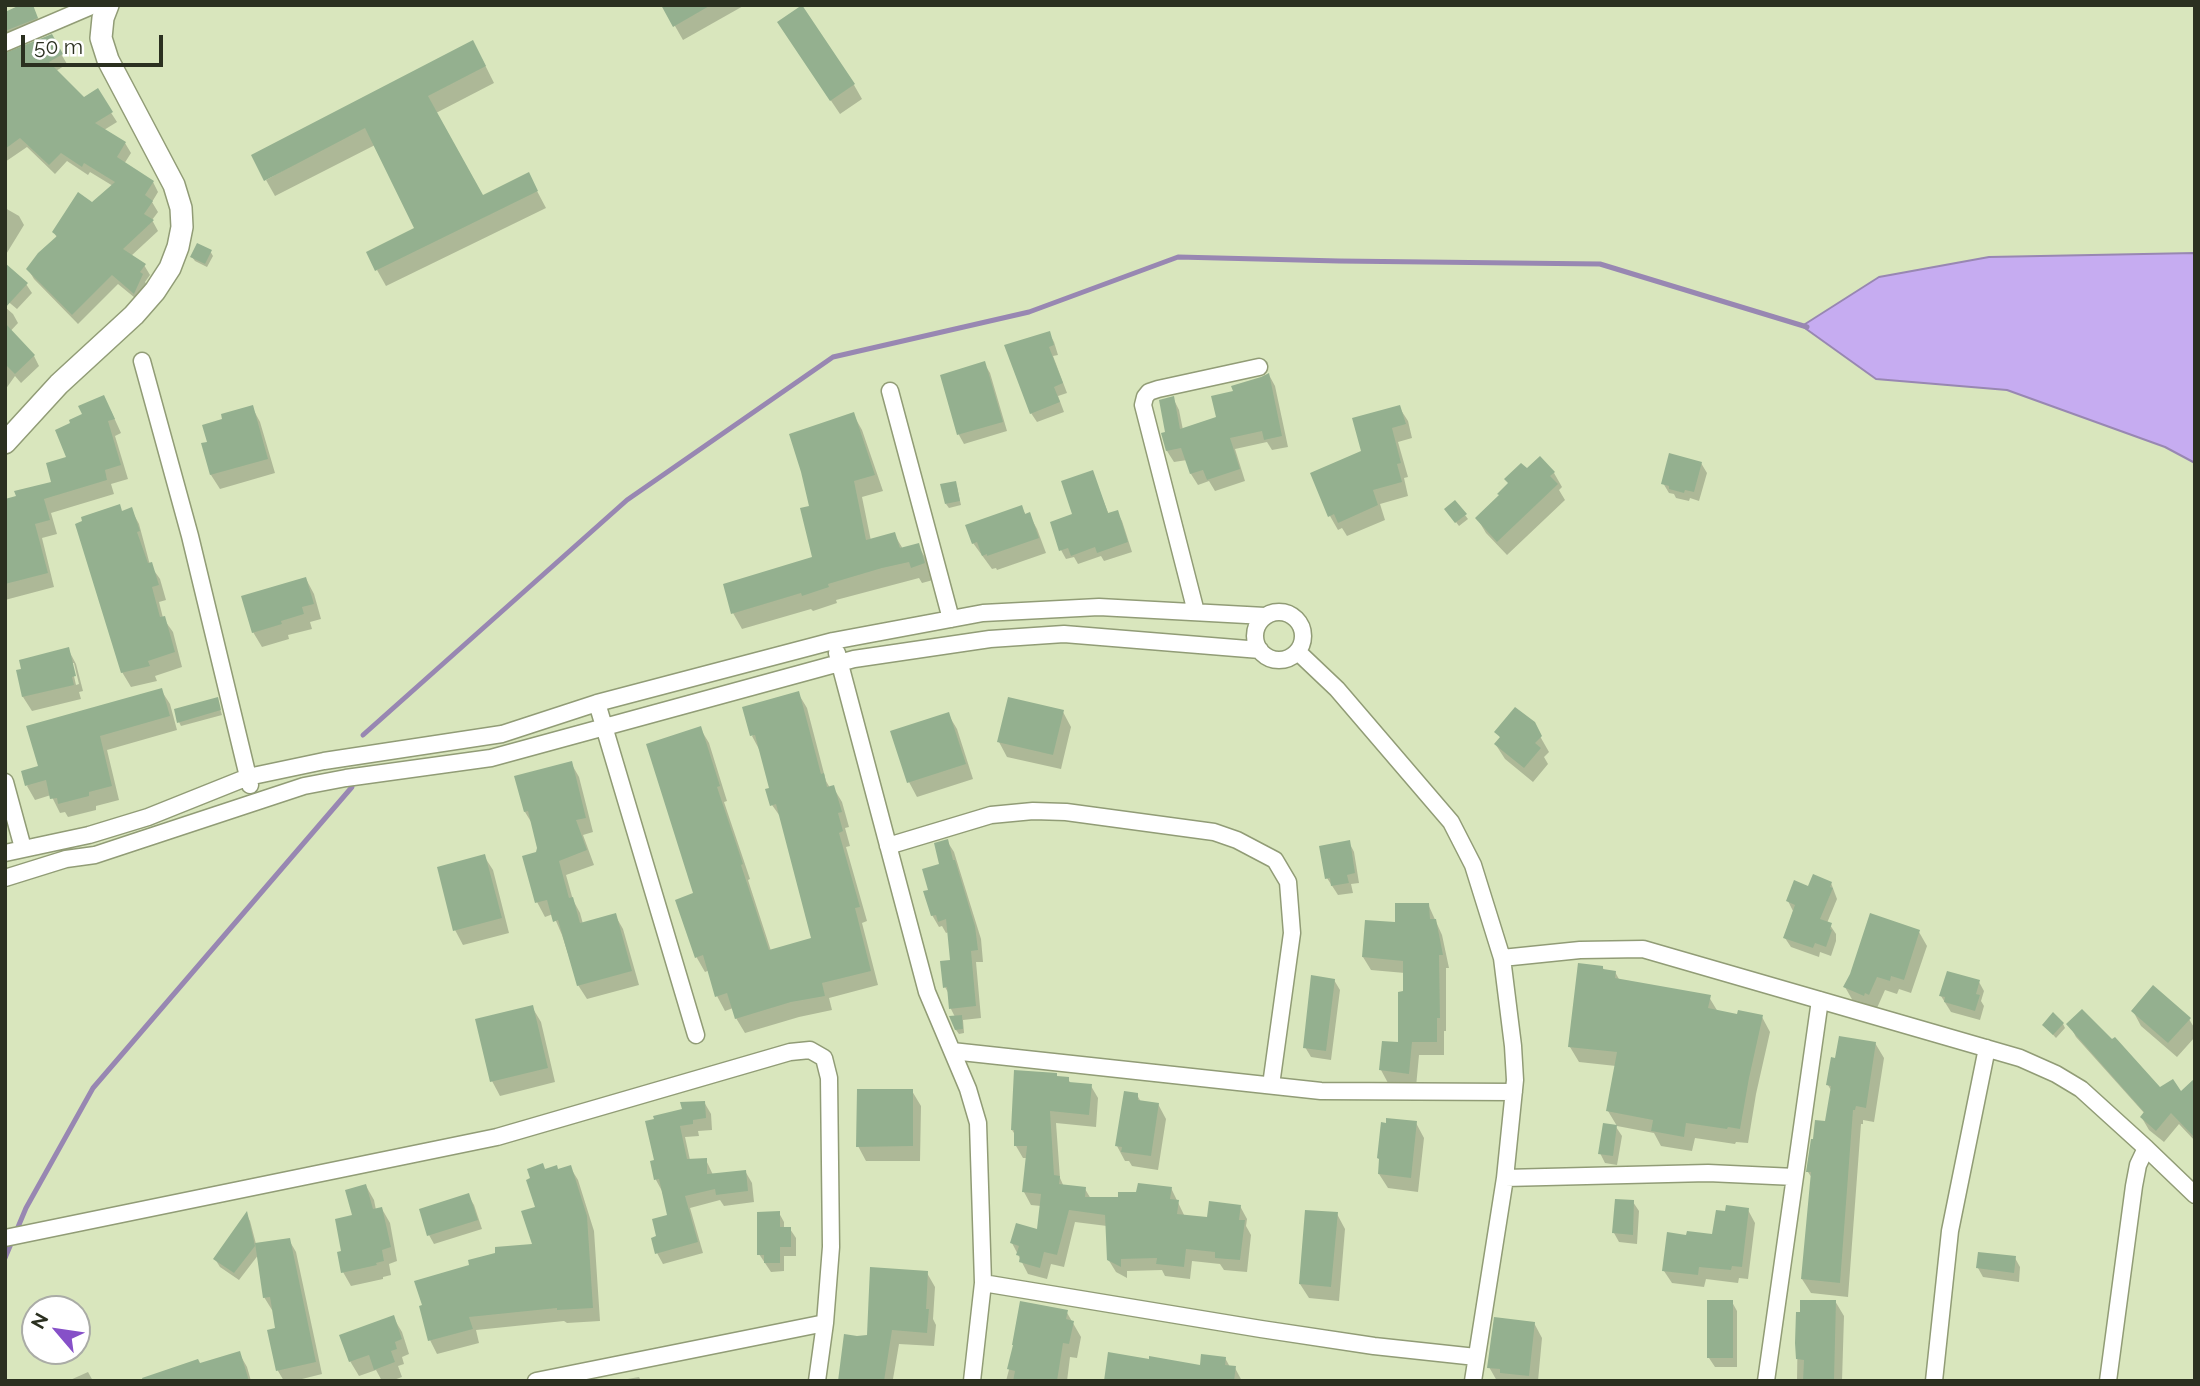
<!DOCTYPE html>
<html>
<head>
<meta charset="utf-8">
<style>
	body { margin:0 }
	#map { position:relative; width:2200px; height:1386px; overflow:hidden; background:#d9e6bd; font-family:Raleway,sans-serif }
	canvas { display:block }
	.frame { position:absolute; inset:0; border:7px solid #2b3020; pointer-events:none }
	.north { position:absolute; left:21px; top:1295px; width:70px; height:70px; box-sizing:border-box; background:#fff; border:2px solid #aaaca6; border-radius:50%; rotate:299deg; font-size:19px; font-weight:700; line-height:28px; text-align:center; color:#2b3020 }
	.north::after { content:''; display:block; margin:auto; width:24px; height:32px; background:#8650c8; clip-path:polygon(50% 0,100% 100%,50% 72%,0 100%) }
	.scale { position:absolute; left:21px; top:35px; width:142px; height:32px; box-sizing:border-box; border:4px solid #2b3020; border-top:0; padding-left:9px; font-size:21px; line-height:24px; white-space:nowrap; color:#2b3020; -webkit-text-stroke:5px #fff; paint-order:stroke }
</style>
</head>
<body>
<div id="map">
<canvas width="2200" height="1386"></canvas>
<div class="frame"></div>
<div class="north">N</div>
<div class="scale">50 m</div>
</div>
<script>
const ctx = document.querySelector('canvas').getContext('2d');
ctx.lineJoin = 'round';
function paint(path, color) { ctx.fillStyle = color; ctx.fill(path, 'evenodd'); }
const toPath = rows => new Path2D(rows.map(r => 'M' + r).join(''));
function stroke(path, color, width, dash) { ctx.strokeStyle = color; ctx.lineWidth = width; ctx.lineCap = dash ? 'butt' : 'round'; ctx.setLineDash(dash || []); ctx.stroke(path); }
const water = toPath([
	[2195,253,2195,463,2165,447,2007,390,1876,379,1802,326,1879,277,1989,257,2195,253]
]);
const shadow = toPath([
	[663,5,745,5,683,40],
	[35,12,42,28,5,44,5,14],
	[51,37,67,64,56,71,84,99,97,91,117,122,104,130,125,143,131,153,124,164,153,182,158,192,152,202,158,212,152,220,158,231,131,256,144,265,150,275,145,282,147,285,140,302,118,284,78,324,34,279,28,269,57,238,54,232,93,205,113,186,90,172,88,175,67,161,55,174,27,147,5,162,5,55],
	[788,37,854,85,862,99,840,114],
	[482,59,494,83,436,113,482,197,537,191,546,208,386,286,377,270,416,229,375,145,275,196,266,180],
	[5,208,19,216,24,225,5,256],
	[210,251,213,256,207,267,195,261,192,257],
	[26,284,32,293,17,309,5,299],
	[5,307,13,314,18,323,5,337],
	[1049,333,1054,342,1058,355,1053,356,1067,393,1058,396,1064,412,1037,422,1031,413],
	[14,335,34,356,39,366,21,383,15,376,5,390,5,344],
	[984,363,990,373,1007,431,964,444,959,435,942,376],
	[1269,375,1275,386,1288,447,1272,450,1267,442,1235,449,1245,481,1215,491,1209,481,1198,485,1191,474,1187,460,1174,462,1167,451,1167,433,1173,398,1179,410,1183,430,1219,418,1235,392],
	[252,407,260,422,275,473,220,489,211,475,203,445,209,443,224,420],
	[1399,407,1408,421,1412,438,1398,442,1408,477,1404,478,1408,496,1380,504,1385,520,1347,536,1342,528,1338,530,1330,516,1363,452],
	[111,411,121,433,115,436,128,479,111,484,114,494,51,513,57,534,42,538,54,587,5,600,5,501,53,483,69,458],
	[853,414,862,430,883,491,862,497,871,541,894,534,903,549,918,545,927,561,933,580,922,583,919,578,836,600,837,603,813,611,811,609,742,629,733,613,814,558,811,507],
	[1701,463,1707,473,1699,501,1690,498,1689,501,1676,498,1674,494,1669,493,1663,483],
	[1527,471,1554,473,1562,487,1559,490,1565,500,1507,555,1486,533,1477,518],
	[1092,472,1109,515,1117,512,1122,521,1132,552,1104,561,1101,556,1078,564,1074,557,1066,559,1061,550],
	[957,487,961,505,949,508,946,504],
	[1455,502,1468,519,1459,526,1449,513],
	[1021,507,1026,515,1029,514,1037,529,1046,553,997,570,996,568,992,569,973,543],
	[131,509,139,524,150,565,160,579,166,600,159,602,163,618,173,632,182,667,155,676,157,681,131,687,122,672,122,512],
	[306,579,314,594,321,619,310,622,312,629,288,635,289,639,262,647,253,632],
	[68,649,76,664,83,691,79,692,81,699,32,711,23,697,18,671],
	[71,663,74,663,79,684,76,685],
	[161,690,170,704,177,730,107,750,119,800,96,806,96,810,68,817,65,812,60,813,51,795,35,800,27,786,40,767],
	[798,693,807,708,826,781,830,788,833,787,842,802,849,827,845,828,850,846,846,847,867,921,862,923,878,985,829,998,832,1010,799,1017,745,1033,736,1018,733,1008,725,1011,717,996,710,970,705,972,697,958,677,901,695,894,700,728,709,743,727,801,724,802,750,879,748,880,771,951,813,939,782,819,772,805,771,789,760,751,752,736],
	[217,699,222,715,181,726,179,722],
	[1063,712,1071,727,1061,769,1007,757,999,742],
	[948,714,957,729,973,779,917,797,909,782,892,732],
	[1533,724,1549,752,1544,757,1548,764,1533,782,1505,759,1496,745,1501,739,1497,732],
	[571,763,579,777,593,832,583,835,594,865,566,875,573,900,580,913,583,924,615,915,623,929,639,985,587,999,578,985,562,935,553,914,545,917,537,902,539,848,533,825,525,812,516,777],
	[947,841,954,852,981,939,983,962,976,962,981,1018,963,1020,964,1033,959,1034,956,1030,955,1017,951,1009,949,994,945,987,952,962,949,932,946,933,942,926,939,927,932,915,931,891],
	[1349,842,1354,852,1359,883,1351,884,1353,893,1338,895,1327,878],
	[484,856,493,870,509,933,463,945,455,930],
	[1831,883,1837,899,1827,923,1830,925,1836,934,1836,941,1831,956,1820,952,1819,957,1791,947,1785,938,1793,911,1788,901,1809,888],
	[1428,904,1442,935,1449,968,1446,968,1446,1031,1444,1031,1444,1055,1419,1055,1416,1087,1388,1083,1381,1070,1400,1044,1405,993,1405,973,1371,970,1363,957,1397,924],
	[1919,932,1927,946,1911,993,1899,989,1897,994,1885,990,1877,1008,1872,1007,1872,1009,1853,1001,1845,987],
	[1602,967,1605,971,1615,972,1620,981,1709,997,1718,1012,1739,1016,1762,1017,1770,1032,1756,1094,1748,1143,1736,1142,1735,1144,1695,1138,1692,1151,1661,1146,1654,1133,1617,1126,1608,1111,1616,1066,1579,1062,1570,1047],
	[1334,980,1340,990,1331,1060,1311,1057,1305,1047],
	[1979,982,1984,991,1981,1001,1984,1006,1980,1020,1951,1012,1941,996],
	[532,1007,541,1022,555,1082,500,1096,492,1081],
	[2133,1011,2189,1019,2195,1029,2195,1037,2177,1057,2141,1026],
	[2063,1024,2065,1028,2056,1038,2044,1025],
	[2069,1024,2159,1090,2181,1094,2195,1081,2195,1141,2179,1124,2164,1142,2149,1130,2142,1118,2145,1114,2076,1037],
	[1875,1043,1884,1058,1874,1122,1863,1120,1863,1124,1861,1124,1848,1297,1811,1293,1802,1279,1812,1178,1808,1172,1827,1123,1832,1092,1828,1085],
	[1058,1078,1068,1079,1071,1084,1091,1086,1098,1098,1096,1127,1056,1123,1060,1178,1064,1187,1085,1189,1091,1199,1120,1199,1138,1193,1171,1188,1185,1217,1209,1219,1240,1206,1247,1219,1246,1226,1251,1235,1247,1272,1224,1270,1220,1264,1192,1261,1190,1279,1165,1276,1162,1270,1127,1271,1127,1278,1116,1272,1108,1259,1107,1226,1075,1222,1064,1267,1051,1264,1047,1279,1028,1274,1012,1243,1038,1231,1041,1206,1031,1205,1024,1192,1028,1158,1023,1158,1016,1146,1016,1136,1012,1130],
	[912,1091,921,1106,920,1161,866,1161,858,1146],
	[1137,1095,1141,1102,1158,1104,1166,1119,1158,1170,1132,1166,1129,1161,1125,1161,1117,1146],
	[704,1102,711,1114,712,1130,698,1131,699,1136,685,1137,690,1160,706,1160,713,1175,745,1171,752,1183,754,1202,724,1206,720,1200,690,1208,703,1253,663,1264,657,1253,659,1237,669,1216,662,1191,656,1180,656,1162,647,1123],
	[1416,1123,1424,1138,1418,1192,1388,1188,1379,1174],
	[1616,1127,1622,1136,1617,1165,1605,1163,1600,1153],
	[570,1167,578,1180,594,1231,600,1321,567,1323,564,1321,476,1330,479,1343,437,1354,430,1340,534,1246,537,1208,532,1179,546,1170,558,1171],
	[366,1186,374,1200,376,1210,382,1209,390,1223,397,1261,389,1264,391,1275,383,1277,383,1279,351,1286,343,1272,343,1252],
	[468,1195,474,1205,482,1229,434,1244,429,1235],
	[1633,1202,1639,1211,1637,1244,1619,1242,1614,1233],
	[1748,1210,1755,1223,1748,1279,1739,1278,1738,1283,1706,1279,1704,1287,1672,1283,1664,1271,1688,1237,1714,1236],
	[779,1213,784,1222,784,1229,790,1229,796,1238,796,1256,784,1256,784,1271,771,1272,759,1254],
	[1337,1214,1345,1229,1339,1301,1309,1298,1300,1284],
	[247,1215,250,1221,256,1244,289,1240,296,1252,322,1374,294,1381,284,1381,278,1371,269,1331,276,1329,274,1310,272,1310,264,1297,259,1254,239,1280,220,1267,215,1259],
	[2015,1258,2020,1267,2019,1282,1983,1277,1978,1268],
	[927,1273,935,1287,933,1319,936,1325,934,1346,899,1344,893,1379,897,1381,839,1381,868,1336],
	[1835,1301,1844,1316,1842,1381,1797,1381,1798,1313],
	[1732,1302,1737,1311,1737,1367,1715,1367,1709,1358],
	[1066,1311,1081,1337,1077,1358,1070,1357,1067,1381,1006,1381,1015,1347],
	[393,1317,402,1332,409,1354,402,1357,404,1364,398,1366,402,1377,391,1381,382,1381,376,1370,359,1376,350,1361],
	[1534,1323,1542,1338,1538,1381,1497,1381,1489,1367],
	[239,1353,247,1367,251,1381,173,1381,200,1365],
	[1225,1358,1230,1367,1235,1368,1242,1381,1105,1381,1202,1367],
	[88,1372,93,1381,68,1381],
	[639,1377,641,1381,616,1381]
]);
const stream = toPath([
	[363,735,627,500,833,357,1029,312,1178,257,1339,261,1600,264,1807,327],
	[5,1258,26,1208,93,1088,352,787]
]);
const building = toPath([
	[20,5,33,5,38,18,5,31,5,12],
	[661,5,711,5,673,27],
	[802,5,855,84,830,101,777,22],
	[52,34,63,54,49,62,84,97,98,88,113,112,95,123,126,142,117,157,154,181,145,195,153,201,144,214,154,220,123,249,146,264,140,272,143,274,134,294,112,275,72,315,26,269,38,253,57,236,52,232,78,192,92,202,115,182,84,163,82,167,61,153,49,165,20,138,5,149,5,53],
	[473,40,486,66,428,96,483,195,529,172,538,191,375,271,366,252,414,228,365,128,264,181,251,155],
	[197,243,212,250,205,264,190,257],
	[5,263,28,283,5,308],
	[5,323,35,355,15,374,5,364],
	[1050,331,1054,345,1049,347,1063,383,1054,387,1060,402,1030,414,1004,345],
	[985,361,1003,422,957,435,940,375],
	[1269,373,1282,436,1264,440,1262,431,1230,438,1240,469,1207,480,1203,470,1190,474,1181,448,1166,451,1161,433,1165,432,1159,400,1174,396,1180,429,1216,417,1211,396,1233,391,1231,386,1261,377],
	[104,395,115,419,108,421,121,465,105,470,107,480,44,499,50,520,35,524,48,573,5,584,5,499,16,496,14,491,51,482,46,463,66,457,55,430,70,423,69,420,82,414,78,406],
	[253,405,268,459,210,475,201,443,207,442,202,425,222,419,221,414],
	[1400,405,1406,424,1392,428,1401,463,1397,464,1402,482,1373,490,1378,505,1338,523,1334,514,1328,517,1310,473,1361,451,1352,418],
	[854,412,875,475,854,481,866,540,895,532,900,548,919,543,925,563,911,568,909,562,882,568,828,584,829,587,802,596,801,593,731,614,723,584,812,557,800,508,809,506,801,472,789,434],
	[1669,453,1702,462,1694,492,1685,490,1684,493,1669,489,1669,486,1661,484],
	[1540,456,1555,472,1550,476,1558,484,1497,542,1475,518,1499,495,1497,494,1508,483,1504,479,1521,463,1527,468],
	[1093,470,1108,513,1118,510,1128,542,1097,553,1095,547,1071,556,1068,548,1059,551,1050,522,1072,514,1061,481],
	[956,481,960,501,945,504,940,484],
	[1455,500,1467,514,1455,523,1444,509],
	[120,504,122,511,132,507,140,531,137,532,148,563,152,562,159,585,152,587,160,617,165,616,175,652,148,661,150,666,121,673,75,524,82,521,81,517],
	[1022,505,1025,514,1030,512,1039,538,987,556,987,554,982,556,977,542,972,544,965,525],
	[306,577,314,604,302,607,304,614,281,621,282,624,252,633,241,596],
	[69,647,76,676,72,677,74,685,22,697,16,670,21,669,19,660],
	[162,688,170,716,100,736,112,786,89,792,89,796,58,804,57,798,50,799,46,780,25,786,21,771,38,766,26,726],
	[799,691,821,774,824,773,827,787,834,785,842,812,838,813,843,831,839,833,860,907,855,908,871,971,822,983,825,996,791,1002,735,1019,727,993,715,997,703,955,695,958,675,900,693,893,646,744,701,726,720,786,717,787,743,864,741,865,769,950,811,938,776,804,770,806,765,789,769,788,755,735,750,736,742,707],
	[218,697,221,710,177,723,174,709],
	[1008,697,1064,710,1053,755,997,742],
	[1515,707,1535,722,1542,736,1535,743,1541,748,1524,768,1494,744,1500,737,1494,732],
	[949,712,966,764,907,783,890,731],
	[572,761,586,818,576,820,587,850,559,861,569,898,573,897,580,923,616,913,632,971,577,986,558,920,553,922,547,900,535,903,522,856,536,852,537,848,528,811,524,812,514,776],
	[948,839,953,860,955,860,975,926,978,950,971,951,976,1006,949,1009,947,987,943,988,940,961,950,960,946,919,938,922,936,915,931,916,923,891,928,890,922,869,939,864,934,843],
	[1350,840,1355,873,1347,875,1349,883,1331,886,1330,878,1325,879,1319,846],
	[485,854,502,918,453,931,437,867],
	[1813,874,1832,882,1830,887,1833,888,1820,919,1832,923,1830,929,1832,930,1826,947,1815,943,1813,948,1783,938,1795,905,1786,901,1794,880,1808,886],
	[1395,903,1429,903,1430,919,1436,919,1443,955,1439,955,1440,1018,1437,1018,1437,1042,1412,1042,1409,1074,1379,1070,1382,1041,1398,1042,1398,992,1403,991,1403,961,1362,957,1365,920,1395,922],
	[1870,913,1920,930,1904,980,1891,976,1890,981,1877,977,1869,995,1865,993,1864,996,1843,987,1850,974],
	[1578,963,1603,966,1603,969,1616,971,1615,978,1711,995,1708,1008,1737,1014,1738,1010,1763,1015,1749,1078,1740,1129,1728,1127,1727,1129,1686,1123,1684,1137,1651,1131,1653,1120,1606,1111,1617,1052,1568,1047],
	[1947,971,1980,980,1976,994,1980,995,1975,1011,1944,1002,1945,997,1939,996],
	[1311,975,1335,979,1326,1051,1303,1048],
	[2153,985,2191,1018,2168,1043,2131,1011],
	[533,1005,548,1068,490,1082,475,1019],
	[2082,1009,2112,1039,2115,1037,2160,1087,2173,1079,2181,1091,2195,1078,2195,1138,2171,1113,2156,1131,2140,1117,2144,1112,2066,1024],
	[2053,1012,2064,1023,2053,1035,2042,1025],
	[962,1015,963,1029,955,1030,949,1016],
	[1839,1036,1876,1042,1866,1108,1856,1106,1855,1110,1853,1110,1840,1283,1801,1279,1811,1172,1806,1172,1811,1139,1813,1139,1815,1120,1825,1121,1831,1086,1826,1085,1831,1057,1835,1058],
	[1014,1070,1057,1073,1057,1076,1069,1077,1069,1082,1092,1084,1089,1115,1050,1111,1054,1175,1060,1176,1059,1184,1086,1187,1085,1197,1118,1197,1118,1192,1136,1192,1138,1183,1172,1187,1170,1199,1179,1200,1177,1214,1207,1217,1209,1201,1241,1205,1239,1220,1245,1220,1240,1260,1215,1258,1215,1252,1186,1249,1184,1267,1156,1264,1157,1258,1121,1259,1121,1267,1107,1260,1105,1215,1069,1210,1057,1255,1044,1252,1040,1268,1019,1262,1020,1256,1016,1255,1019,1246,1010,1243,1016,1223,1037,1229,1041,1194,1022,1192,1027,1146,1014,1146,1014,1130,1011,1130],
	[857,1089,913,1089,913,1146,856,1147],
	[1124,1091,1138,1093,1138,1100,1159,1103,1151,1156,1121,1152,1122,1147,1115,1146],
	[705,1101,706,1118,693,1120,693,1124,680,1126,687,1159,707,1158,707,1174,746,1170,748,1191,716,1195,715,1189,685,1196,698,1242,655,1254,651,1238,656,1236,652,1219,667,1215,659,1179,654,1180,650,1161,654,1160,645,1121,654,1119,653,1116,682,1109,680,1102],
	[1386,1118,1417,1121,1411,1178,1378,1174,1379,1159,1377,1158,1381,1122,1386,1123],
	[1603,1123,1617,1125,1613,1156,1598,1154],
	[543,1163,545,1169,557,1165,558,1169,571,1165,587,1216,593,1308,557,1310,557,1308,469,1317,473,1329,428,1341,419,1306,422,1305,414,1281,469,1265,468,1260,495,1253,495,1247,532,1244,521,1211,535,1207,526,1180,530,1178,527,1169],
	[366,1184,373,1209,382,1207,391,1247,382,1250,384,1261,376,1263,377,1265,341,1273,337,1252,341,1251,335,1219,352,1215,345,1190],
	[469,1193,478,1220,427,1236,419,1209],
	[1615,1199,1634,1200,1633,1235,1612,1233],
	[1726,1205,1749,1208,1742,1267,1732,1266,1731,1270,1699,1267,1698,1275,1662,1271,1667,1232,1686,1235,1687,1231,1712,1234,1716,1210,1725,1211],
	[1305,1210,1338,1212,1331,1287,1299,1284],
	[247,1211,255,1246,234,1273,213,1259],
	[780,1211,780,1227,791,1227,791,1247,780,1247,780,1263,764,1263,764,1255,757,1255,757,1212],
	[290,1238,316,1362,276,1371,267,1330,275,1328,270,1297,263,1298,255,1243],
	[1978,1252,2016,1256,2014,1273,1976,1268],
	[870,1267,928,1271,926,1309,929,1309,927,1333,892,1330,884,1381,838,1381,844,1334,857,1336,867,1335],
	[1707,1300,1733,1300,1733,1358,1707,1358],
	[1800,1300,1836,1300,1834,1381,1803,1381,1804,1360,1796,1359,1795,1343,1796,1312,1800,1312],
	[1020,1301,1068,1310,1066,1319,1074,1321,1069,1344,1063,1343,1057,1381,1013,1381,1015,1371,1007,1369,1013,1345,1012,1345],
	[394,1315,402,1339,395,1342,397,1349,391,1351,395,1362,374,1370,369,1355,349,1362,339,1335],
	[1494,1317,1535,1322,1529,1376,1500,1373,1500,1369,1487,1368],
	[240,1351,249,1381,143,1381,142,1378,198,1359,200,1363],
	[1108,1352,1149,1359,1149,1356,1200,1365,1201,1354,1226,1357,1225,1365,1236,1366,1234,1381,1104,1381]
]);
const minor = toPath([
	[5,43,94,5],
	[142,361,190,536,250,785],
	[890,391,951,619],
	[1196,612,1143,405,1145,397,1149,392,1158,389,1259,367],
	'1255 636a24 24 0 1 1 48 0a24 24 0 1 1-48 0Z',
	[1298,652,1337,689,1451,822,1473,865,1502,958,1513,1046,1515,1080,1505,1178,1473,1381],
	[837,653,927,992,968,1089,978,1123,983,1283,972,1381],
	[597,703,696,1035],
	[5,782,23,848],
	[888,846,991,815,1033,811,1066,812,1214,832,1237,840,1275,860,1288,882,1292,933,1271,1085],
	[5,853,89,835,148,817,248,777,324,761,502,734,597,703,833,641,983,613,1099,607,1265,616],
	[5,878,66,859,95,855,304,786,346,778,491,758,854,659,990,639,1064,634,1260,650],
	[1502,958,1580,950,1643,949,2020,1058,2056,1074,2081,1089,2146,1148,2195,1195],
	[952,1051,1321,1091,1514,1092],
	[1505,1178,1708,1173,1795,1177],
	[5,1238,497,1137,790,1052,810,1050,824,1058,829,1078,831,1247,825,1323,817,1381],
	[983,1283,1261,1329,1374,1346,1476,1357],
	[536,1381,825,1323],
	[1766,1381,1820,1000],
	[1934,1381,1950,1231,1987,1048],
	[2108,1381,2134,1186,2138,1165,2146,1148]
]);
const tertiary = toPath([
	[5,443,59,384,134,315,155,291,170,268,178,247,182,227,181,208,174,185,108,60,101,38,103,18,108,5]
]);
paint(water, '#c6acf1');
stroke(water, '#9887b2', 2);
paint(shadow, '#0003');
stroke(stream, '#9887b2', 5);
paint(building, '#94b08f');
stroke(minor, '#919c76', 19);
stroke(tertiary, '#919c76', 24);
stroke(minor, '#fff', 16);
stroke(tertiary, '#fff', 21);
</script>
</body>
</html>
